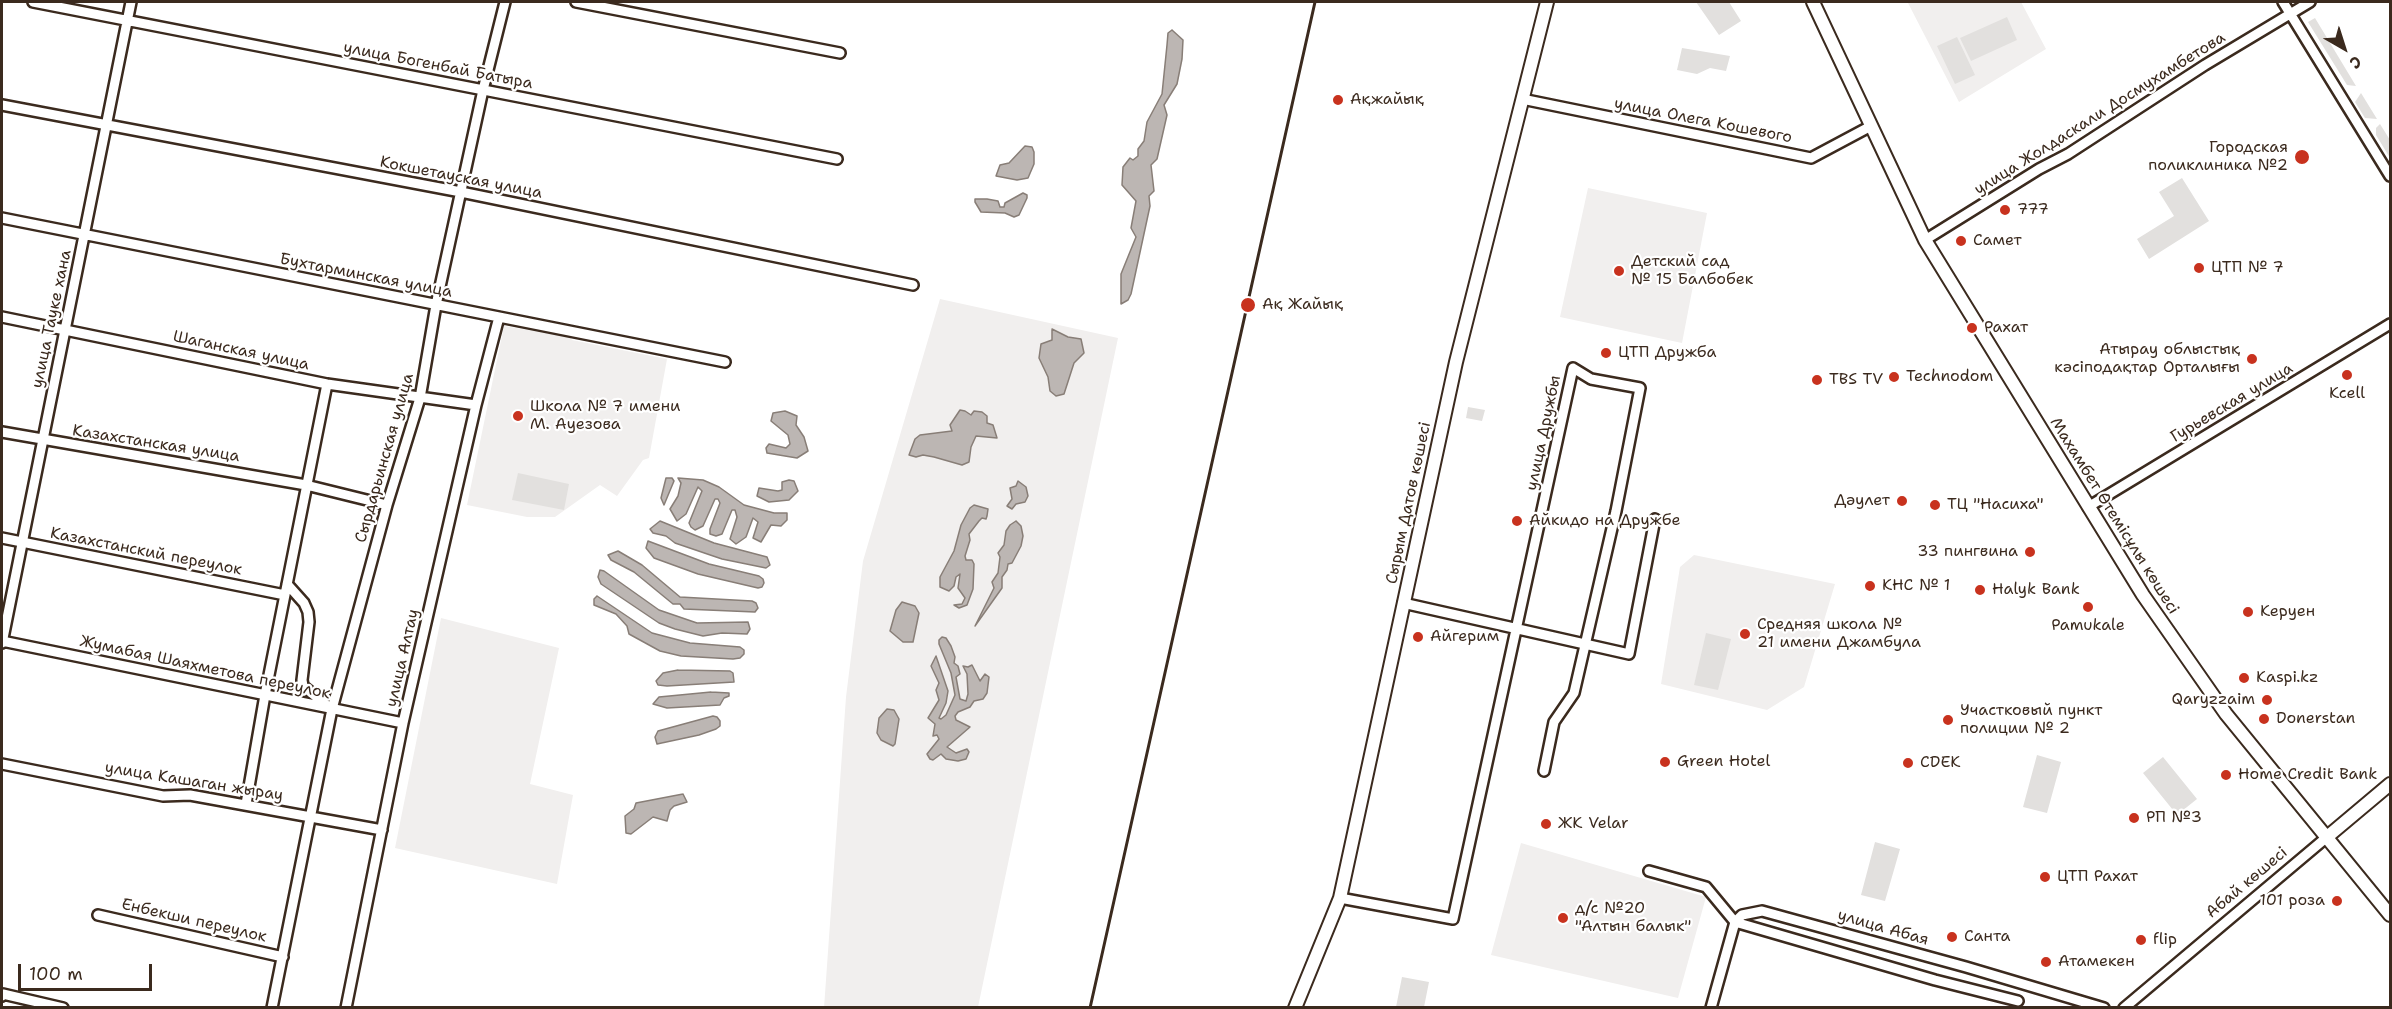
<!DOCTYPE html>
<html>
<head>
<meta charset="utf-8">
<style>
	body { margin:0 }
	#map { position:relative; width:2392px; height:1009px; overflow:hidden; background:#fff; font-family:"Shantell Sans",sans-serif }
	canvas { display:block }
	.frame { position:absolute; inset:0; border:3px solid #3b2a1e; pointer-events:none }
	.north { position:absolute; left:2314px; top:18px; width:60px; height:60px; -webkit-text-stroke:4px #fff; paint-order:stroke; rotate:141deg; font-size:16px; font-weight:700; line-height:24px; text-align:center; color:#3b2a1e }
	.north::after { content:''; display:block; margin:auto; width:21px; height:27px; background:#3b2a1e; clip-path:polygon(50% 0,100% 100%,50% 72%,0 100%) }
	.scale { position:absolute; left:18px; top:964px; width:134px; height:27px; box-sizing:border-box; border:3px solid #3b2a1e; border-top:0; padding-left:8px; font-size:18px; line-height:21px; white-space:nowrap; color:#3b2a1e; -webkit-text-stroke:4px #fff; paint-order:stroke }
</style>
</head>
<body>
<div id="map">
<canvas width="2392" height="1009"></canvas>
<div class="frame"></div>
<div class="north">С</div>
<div class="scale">100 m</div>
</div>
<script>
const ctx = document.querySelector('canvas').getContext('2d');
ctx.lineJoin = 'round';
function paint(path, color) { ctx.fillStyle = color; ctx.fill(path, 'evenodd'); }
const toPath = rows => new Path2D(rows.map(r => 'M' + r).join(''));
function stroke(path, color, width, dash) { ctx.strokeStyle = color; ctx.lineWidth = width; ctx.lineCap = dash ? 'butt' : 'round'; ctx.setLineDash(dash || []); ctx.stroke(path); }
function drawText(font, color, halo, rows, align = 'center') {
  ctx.font = font + ' "Shantell Sans",sans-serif'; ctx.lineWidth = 4.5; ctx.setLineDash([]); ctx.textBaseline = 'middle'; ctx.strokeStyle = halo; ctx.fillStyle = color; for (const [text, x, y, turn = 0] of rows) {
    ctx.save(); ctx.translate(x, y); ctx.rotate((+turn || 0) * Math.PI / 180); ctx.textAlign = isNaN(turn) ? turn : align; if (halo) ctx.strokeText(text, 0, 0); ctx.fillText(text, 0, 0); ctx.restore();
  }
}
const built = toPath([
	[1904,2,2021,2,2046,49,1959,102,1908,3],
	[1588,188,1707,213,1682,343,1560,317],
	[940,299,1118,338,978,1007,824,1008,846,697,863,561],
	[504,326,570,337,572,340,667,359,649,458,643,460,617,496,600,485,555,517,527,517,467,505],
	[1694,555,1835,584,1804,687,1767,710,1661,684,1680,567],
	[441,618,559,648,530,784,573,795,557,884,395,848],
	[1521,843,1706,897,1678,998,1491,955]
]);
const green = toPath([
	[1696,2,1729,2,1741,21,1719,35],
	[2007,17,2017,40,1971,61,1960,38],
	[2315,18,2356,86,2347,85,2308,22],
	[1957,37,1975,75,1955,84,1937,46],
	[1682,48,1730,56,1726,71,1710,68,1697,74,1677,70],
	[2361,93,2377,119,2365,118,2355,102],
	[2380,124,2390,140,2390,158,2376,135,2376,128],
	[2182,178,2209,221,2149,259,2137,239,2174,216,2159,192],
	[1468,407,1485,410,1482,421,1466,418],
	[518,473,569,484,564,510,512,500],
	[1706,633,1731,639,1718,690,1694,685],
	[2037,755,2061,762,2047,813,2023,807],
	[2163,757,2197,799,2177,815,2143,773],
	[1875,842,1900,849,1885,901,1861,895],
	[1402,977,1429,982,1424,1007,1396,1007]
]);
const water = toPath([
	[1172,30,1183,40,1182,59,1177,84,1164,105,1167,115,1157,159,1151,165,1154,191,1149,196,1150,206,1131,294,1128,300,1121,304,1121,274,1136,237,1131,228,1136,201,1122,185,1123,167,1130,158,1133,160,1138,156,1138,149,1144,141,1147,122,1162,94,1167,45,1168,33,1172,30],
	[1025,146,1032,147,1034,152,1034,164,1028,178,1017,180,996,176,1000,165,1009,163,1025,146],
	[1023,193,1027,195,1027,198,1019,215,1014,217,1005,213,981,212,975,202,975,199,987,199,998,201,1000,207,1004,207,1005,203,1023,193],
	[1052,329,1068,337,1081,339,1084,353,1074,363,1064,394,1056,396,1050,391,1048,377,1039,358,1041,344,1052,340,1052,329],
	[960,410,965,411,971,415,974,411,982,412,987,416,987,423,993,425,997,438,976,436,971,447,969,462,962,465,934,457,923,455,916,457,909,455,915,439,920,435,952,431,950,425,960,410],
	[785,411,797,416,796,425,804,437,808,451,797,458,767,453,766,448,769,444,786,448,790,444,788,435,771,421,773,413,785,411],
	[666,478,672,478,674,481,664,505,661,498,666,478],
	[678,478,703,480,719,487,744,505,774,513,787,513,787,520,781,526,771,525,761,542,753,538,758,522,753,518,746,537,736,544,730,539,737,517,735,510,732,510,722,534,716,536,710,534,710,529,720,503,718,499,715,499,703,526,695,530,691,527,689,523,702,491,698,487,686,514,677,521,670,509,678,496,681,483,678,478],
	[789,480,794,481,798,491,789,500,769,502,757,496,759,488,778,491,782,490,782,482,789,480],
	[1018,481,1026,487,1028,496,1025,502,1016,504,1012,509,1007,506,1012,499,1010,488,1016,486,1018,481],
	[974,505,988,509,987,516,986,519,982,518,979,521,969,534,970,540,965,556,966,560,972,560,974,564,973,589,967,605,959,608,954,605,962,604,965,598,958,588,960,574,956,577,954,586,949,591,940,587,940,577,954,551,961,525,970,508,974,505],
	[660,521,714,543,767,557,770,565,766,568,722,559,675,543,666,536,653,533,650,529,660,521],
	[1016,521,1021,526,1023,536,1021,546,1012,563,1008,564,1007,570,1002,577,1002,588,975,626,994,588,992,582,998,573,1000,557,998,553,1004,545,1006,531,1010,525,1016,521],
	[648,541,709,564,759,576,763,579,764,583,762,587,758,588,698,574,654,558,646,548,648,541],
	[618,551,642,565,680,597,752,601,756,603,758,608,755,612,684,609,680,604,673,604,634,572,611,560,608,555,618,551],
	[600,570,604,571,659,610,697,623,748,622,750,629,747,634,722,633,703,636,675,629,659,623,601,584,598,577,600,570],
	[597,596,652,633,690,643,740,647,744,650,744,654,740,658,733,659,681,656,660,651,629,634,627,626,616,614,594,605,594,599,597,596],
	[902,602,915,606,919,613,913,642,903,642,890,631,896,610,902,602],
	[942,637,946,638,951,646,955,657,954,663,958,666,960,674,956,677,960,699,966,701,968,694,967,674,963,666,968,667,972,665,980,681,985,674,989,677,987,693,983,699,974,701,970,707,958,712,955,716,956,720,970,727,947,747,956,753,967,749,969,752,966,759,958,761,946,759,941,754,933,760,930,759,927,754,939,739,937,735,933,736,935,724,928,718,939,700,936,690,939,683,931,666,936,656,948,691,946,703,939,718,941,719,946,715,955,695,951,673,939,644,939,640,942,637],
	[678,670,730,671,733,673,734,682,667,686,658,685,656,681,663,673,678,670],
	[711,692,729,693,729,696,724,698,720,705,667,708,653,704,659,697,711,692],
	[887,709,894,710,899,719,895,744,893,746,881,740,877,733,879,718,887,709],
	[713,716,717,717,720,721,720,726,716,729,699,735,657,744,655,737,658,731,713,716],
	[683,794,687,802,674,806,670,810,667,821,653,817,631,834,626,833,625,816,634,809,636,803,683,794]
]);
const minor = toPath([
	[33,2,837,159],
	[576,2,840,53],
	[2283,2,2390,176],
	[1522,99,1811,158,1871,126],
	[2,105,461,192,913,285],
	[2,218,725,362],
	[1925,240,2039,169,2068,154,2205,65,2310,2],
	[2,317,327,384,476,405],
	[2,432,306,485,387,505],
	[2088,507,2390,324],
	[2,538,285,595],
	[287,584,304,603,308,612,309,622,302,680,303,686,330,708],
	[1403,603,1629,654,1655,519],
	[2,641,403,723],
	[2,643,131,2],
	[2,764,163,796,190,795,382,830],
	[246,804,265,695,327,384],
	[1649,871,1706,887,1735,922,1935,980,2018,1001],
	[1340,898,1453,919,1573,368,1591,379,1640,388,1616,511,1574,693,1554,722,1544,771],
	[98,915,283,957],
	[2,996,3,994,63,1008],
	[272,1008,332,709,387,505,420,398,436,305,483,90,505,2],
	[346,1008,403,723,476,405,499,317],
	[1711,1008,1735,922,1742,915,1762,911,1966,967,2104,1008],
	[2124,1008,2327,837]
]);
const major = toPath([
	[1813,2,1925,240,2143,595,2226,714,2390,915],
	[2327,837,2390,784],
	[1295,1008,1340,898,1456,362,1547,2]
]);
const rail = toPath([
	[1090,1008,1315,2]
]);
const markers = [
	[1338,100,6,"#c8321e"],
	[2302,157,8,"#c8321e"],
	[2005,210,6,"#c8321e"],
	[1961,241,6,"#c8321e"],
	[2199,268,6,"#c8321e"],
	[1619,271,6,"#c8321e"],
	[1248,305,8,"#c8321e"],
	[1972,328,6,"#c8321e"],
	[1606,353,6,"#c8321e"],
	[2252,359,6,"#c8321e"],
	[2347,375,6,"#c8321e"],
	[1894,377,6,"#c8321e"],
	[1817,380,6,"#c8321e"],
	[518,416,6,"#c8321e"],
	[1902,501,6,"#c8321e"],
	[1935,505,6,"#c8321e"],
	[1517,521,6,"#c8321e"],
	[2030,552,6,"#c8321e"],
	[1870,586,6,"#c8321e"],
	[1980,590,6,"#c8321e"],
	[2088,607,6,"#c8321e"],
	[2248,612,6,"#c8321e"],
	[1745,634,6,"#c8321e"],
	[1418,637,6,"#c8321e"],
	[2244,678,6,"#c8321e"],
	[2267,700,6,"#c8321e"],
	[2264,719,6,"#c8321e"],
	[1948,720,6,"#c8321e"],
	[1665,762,6,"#c8321e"],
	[1908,763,6,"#c8321e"],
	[2226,775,6,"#c8321e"],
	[2134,818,6,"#c8321e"],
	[1546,824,6,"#c8321e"],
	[2045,877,6,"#c8321e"],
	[2337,901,6,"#c8321e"],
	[1563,918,6,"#c8321e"],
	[1952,937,6,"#c8321e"],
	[2141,940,6,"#c8321e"],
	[2046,962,6,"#c8321e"]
];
const streetNames = [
	["улица Богенбай Батыра",438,66,11],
	["улица Жолдаскали Досмухамбетова",2100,114,-32],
	["улица Олега Кошевого",1703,121,11],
	["Кокшетауская улица",461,178,11],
	["Бухтарминская улица",366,276,11],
	["улица Тауке хана",52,319,-78],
	["Шаганская улица",241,351,12],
	["Гурьевская улица",2232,403,-31],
	["улица Дружбы",1544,433,-78],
	["Казахстанская улица",156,444,9],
	["Сырдарьинская улица",385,458,-74],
	["Сырым Датов көшесі",1409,503,-78],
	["Махамбет Өтемісұлы көшесі",2114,516,58],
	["Казахстанский переулок",146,552,11],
	["улица Алтау",403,658,-77],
	["Жумабая Шаяхметова переулок",205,668,12],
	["улица Кашаган жырау",194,782,9],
	["Абай көшесі",2247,883,-40],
	["Енбекши переулок",194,921,13],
	["улица Абая",1883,928,16]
];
const poiNames = [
	["Ақжайық",1350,100],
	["Городская",2288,148,"right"],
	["поликлиника №2",2288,166,"right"],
	["777",2017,210],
	["Самет",1973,241],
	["Детский сад",1631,262],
	["№ 15 Балбобек",1631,280],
	["ЦТП № 7",2211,268],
	["Ақ Жайық",1262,305],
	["Рахат",1984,328],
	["Атырау облыстық",2240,350,"right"],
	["кәсіподақтар Орталығы",2240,368,"right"],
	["ЦТП Дружба",1618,353],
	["Technodom",1906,377],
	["TBS TV",1829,380],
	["Kcell",2347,394,"center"],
	["Школа № 7 имени",530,407],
	["М. Ауезова",530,425],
	["Дәулет",1890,501,"right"],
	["ТЦ \"Насиха\"",1947,505],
	["Айкидо на Дружбе",1529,521],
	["33 пингвина",2018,552,"right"],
	["КНС № 1",1882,586],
	["Halyk Bank",1992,590],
	["Керуен",2260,612],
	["Средняя школа №",1757,625],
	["21 имени Джамбула",1757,643],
	["Pamukale",2088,626,"center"],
	["Айгерим",1430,637],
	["Kaspi.kz",2256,678],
	["Qaryzzaim",2255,700,"right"],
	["Участковый пункт",1960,711],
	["полиции № 2",1960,729],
	["Donerstan",2276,719],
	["Green Hotel",1677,762],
	["CDEK",1920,763],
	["Home Credit Bank",2238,775],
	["РП №3",2146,818],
	["ЖК Velar",1558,824],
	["ЦТП Рахат",2057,877],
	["101 роза",2325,901,"right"],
	["д/с №20",1575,909],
	["\"Алтын балык\"",1575,927],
	["Санта",1964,937],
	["flip",2153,940],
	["Атамекен",2058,962]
];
paint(built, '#f1efee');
paint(green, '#e2e0de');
paint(water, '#bcb6b3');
stroke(water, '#887e77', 1.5);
stroke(minor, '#3b2a1e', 14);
stroke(major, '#3b2a1e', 16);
stroke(minor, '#fff', 9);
stroke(major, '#fff', 12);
stroke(rail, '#3b2a1e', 3);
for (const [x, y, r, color] of markers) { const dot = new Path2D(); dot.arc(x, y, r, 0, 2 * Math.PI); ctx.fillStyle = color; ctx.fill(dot); stroke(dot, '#fff', 2); }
drawText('16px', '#3b2a1e', '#fff', streetNames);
drawText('16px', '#3b2a1e', '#fff', poiNames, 'left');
</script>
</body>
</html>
